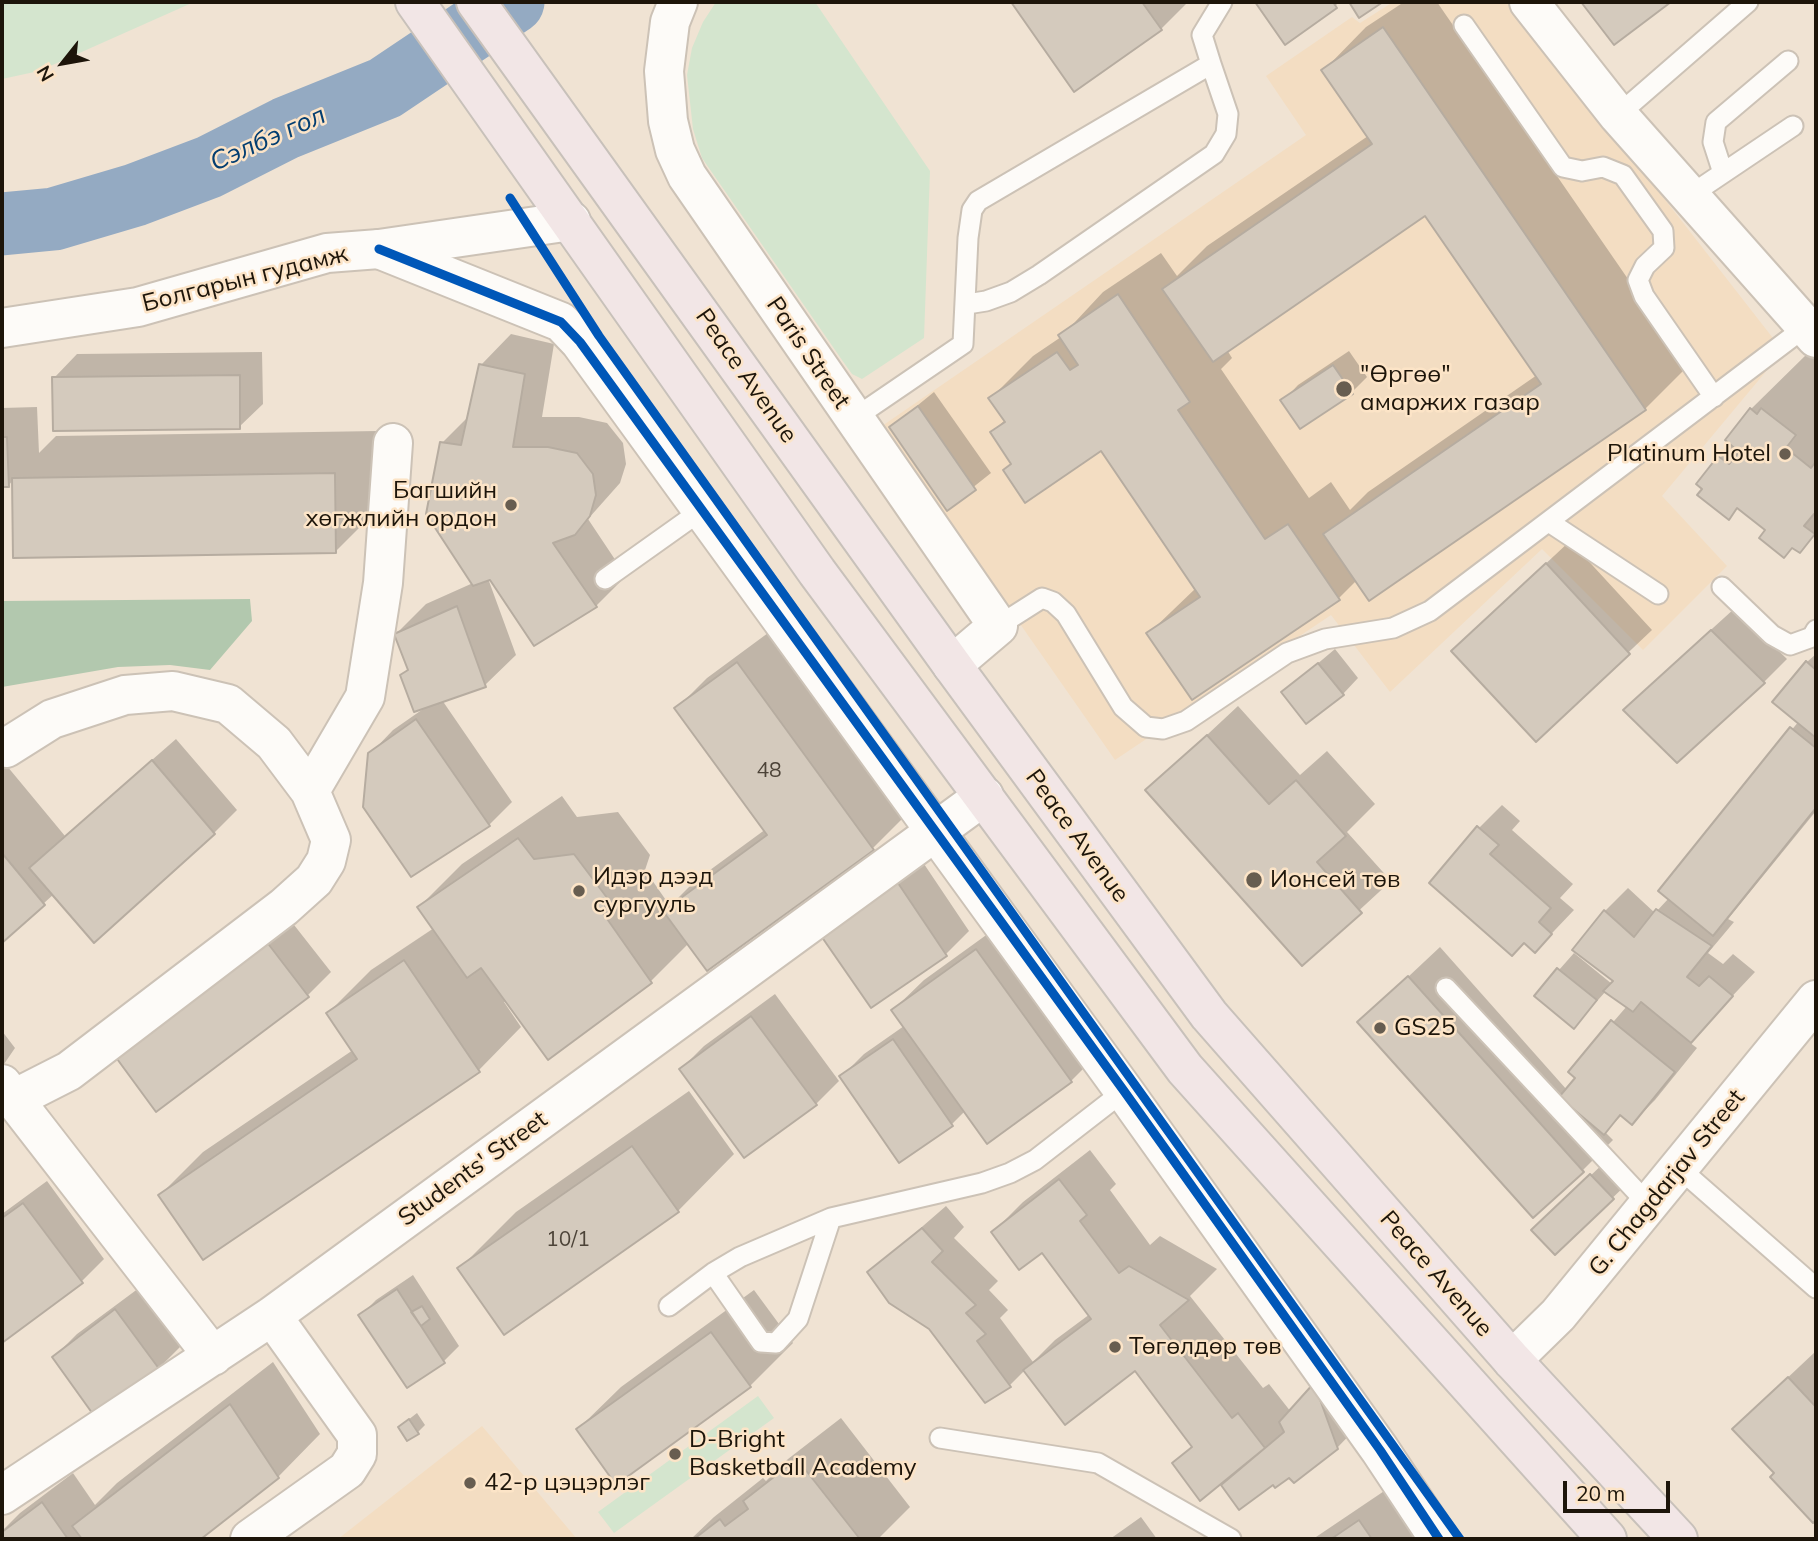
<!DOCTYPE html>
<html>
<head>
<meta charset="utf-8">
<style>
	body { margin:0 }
	#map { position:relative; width:1818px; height:1541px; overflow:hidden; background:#f0e3d3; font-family:Mulish,sans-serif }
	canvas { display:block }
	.frame { position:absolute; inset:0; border:4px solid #1d150a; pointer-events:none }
	.north { position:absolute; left:28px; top:28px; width:70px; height:70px; -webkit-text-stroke:5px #fce4c7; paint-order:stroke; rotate:239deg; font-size:19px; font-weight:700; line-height:28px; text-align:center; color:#1d150a }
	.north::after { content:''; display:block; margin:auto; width:24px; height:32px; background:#1d150a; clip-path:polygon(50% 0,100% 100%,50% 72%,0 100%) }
	.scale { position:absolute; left:1563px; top:1481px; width:107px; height:32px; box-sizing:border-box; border:4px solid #1d150a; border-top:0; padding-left:9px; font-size:21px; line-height:24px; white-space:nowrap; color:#1d150a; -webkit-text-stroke:5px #fce4c7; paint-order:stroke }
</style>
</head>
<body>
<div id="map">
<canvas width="1818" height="1541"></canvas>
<div class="frame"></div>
<div class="north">N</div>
<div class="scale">20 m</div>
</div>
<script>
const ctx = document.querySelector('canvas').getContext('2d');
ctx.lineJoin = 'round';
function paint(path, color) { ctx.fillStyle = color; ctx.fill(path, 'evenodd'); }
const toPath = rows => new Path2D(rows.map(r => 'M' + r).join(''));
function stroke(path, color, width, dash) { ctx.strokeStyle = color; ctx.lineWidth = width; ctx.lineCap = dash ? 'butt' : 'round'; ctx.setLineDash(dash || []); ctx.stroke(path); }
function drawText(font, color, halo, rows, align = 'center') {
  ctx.font = font + ' Mulish,sans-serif'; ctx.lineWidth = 5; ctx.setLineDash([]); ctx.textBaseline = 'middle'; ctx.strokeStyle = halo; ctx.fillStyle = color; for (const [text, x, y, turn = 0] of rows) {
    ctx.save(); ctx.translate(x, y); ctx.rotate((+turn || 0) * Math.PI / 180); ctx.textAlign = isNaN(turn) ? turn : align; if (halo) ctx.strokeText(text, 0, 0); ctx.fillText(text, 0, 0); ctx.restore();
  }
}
const built = toPath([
	[1393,2,1511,2,1783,351,1662,496,1727,566,1643,650,1542,549,1390,692,1331,615,1115,760,882,426,1306,135,1266,76,1352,17,1360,23],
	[482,1426,577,1539,338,1539]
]);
const green = toPath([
	[2,2,194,2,39,71,2,79],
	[716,2,815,2,930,171,924,338,862,379,852,374,842,360,702,158,693,129,687,75,692,48,703,22],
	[758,1396,774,1418,614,1533,598,1512]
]);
const forest = toPath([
	[250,599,252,621,210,670,170,665,118,667,2,687,2,601]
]);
const shadow = toPath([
	[1013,2,1188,2,1161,29,1075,89],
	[1257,2,1340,2,1286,42],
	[1404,2,1437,2,1688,366,1645,409,1357,580,1339,598,1148,634,1196,588,1101,448,1005,470,1012,463,992,432,1005,420,990,399,1033,356,1061,337,1103,292,1161,253,1177,276,1207,246,1368,136,1324,70,1366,27],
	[1426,213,1537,375,1368,492,1350,510,1331,482,1309,498,1221,369,1232,358,1227,350],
	[511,334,554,344,542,417,579,417,607,423,623,443,626,464,620,483,588,519,626,576,596,606,486,573,516,655,485,685,442,700,512,802,489,825,370,754,393,730,426,707,396,634,426,604,473,583,442,443,469,416,481,365],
	[1349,351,1367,377,1352,392,1283,401,1298,385],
	[262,352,263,404,239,427,54,378,77,354],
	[1808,353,1814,358,1816,356,1816,534,1799,551,1739,507,1728,518,1698,484,1732,444,1751,409],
	[934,392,991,473,947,508,891,427],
	[37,407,39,453,56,436,378,431,379,508,336,551,13,480,9,485,2,486,2,408],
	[1570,541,1652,630,1537,739,1477,628],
	[1735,608,1787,659,1764,682,1648,687],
	[768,633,903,818,873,848,707,969,689,943,651,981,507,1000,504,1002,521,1027,479,1070,160,1195,203,1152,353,1050,328,1013,371,970,434,928,419,907,462,864,562,796,577,817,618,812,650,855,645,870,670,906,695,881,766,829,677,708,707,678],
	[1335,649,1358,678,1343,694,1284,692],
	[1816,654,1816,811,1728,919,1734,922,1708,953,1723,964,1733,954,1755,972,1689,1042,1697,1048,1655,1100,1632,1123,1622,1115,1605,1132,1613,1140,1582,1171,1360,1022,1440,947,1567,1090,1577,1078,1570,1072,1627,1006,1606,991,1574,1027,1536,996,1574,953,1612,984,1615,981,1605,911,1628,888,1655,913,1669,898,1660,891,1799,721,1807,662],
	[1238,706,1300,775,1327,751,1375,804,1347,832,1391,881,1302,963,1148,790],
	[176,739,237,810,214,833,54,894,2,941,2,760,65,836],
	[1502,805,1520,821,1512,830,1573,884,1560,898,1574,910,1535,951,1525,941,1479,828],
	[918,855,969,931,946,954,872,1005,820,930],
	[287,916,331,972,308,995,114,1052],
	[1007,920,1101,1051,1071,1081,965,1111,952,1124,900,1161,841,1077,864,1054,904,1026,893,1010,924,980],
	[775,994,839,1081,816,1104,681,1069,704,1046],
	[2,1031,15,1048,2,1067],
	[689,1091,734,1154,678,1211,460,1268,516,1212],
	[1090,1150,1116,1184,1110,1190,1150,1245,1160,1236,1217,1269,1190,1296,1263,1388,1269,1384,1291,1412,1315,1384,1360,1424,1337,1448,1290,1475,1235,1473,1174,1463,1193,1445,1135,1369,1025,1370,1010,1385,985,1401,930,1328,870,1272,946,1206,964,1227,954,1238,998,1281,989,1290,1008,1310,1000,1318,1033,1362,1055,1340,1090,1314,1042,1251,993,1232,1023,1202],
	[1607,1160,1628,1183,1555,1253,1549,1215],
	[47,1181,104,1259,81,1282,2,1341,2,1214],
	[413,1275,459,1346,444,1361,361,1315,376,1300],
	[139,1288,182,1345,159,1368,54,1357,77,1334],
	[754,1290,793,1343,750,1386,578,1429,621,1387],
	[1816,1351,1816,1517,1813,1520,1776,1473,1765,1399],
	[273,1362,320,1434,278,1477,198,1539,2,1539,2,1531,20,1513,73,1473,95,1505,117,1483],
	[417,1413,425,1425,418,1432,408,1420],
	[841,1418,910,1507,878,1539,691,1539,714,1517,763,1478,766,1481,788,1459],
	[1402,1479,1443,1539,1313,1539],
	[1141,1517,1157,1539,1110,1539]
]);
const river = toPath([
	[2,224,54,219,135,195,209,167,286,128,385,88,513,2]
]);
const building = toPath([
	[1011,2,1142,2,1162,30,1074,92,1011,2],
	[1255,2,1333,2,1337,8,1285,45,1255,2],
	[1349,2,1383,2,1359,18,1349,2],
	[1581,2,1671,2,1614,45,1581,2],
	[1383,27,1646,410,1369,601,1323,534,1541,384,1425,216,1213,362,1162,289,1372,144,1321,70,1383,27],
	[1118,294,1190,402,1178,410,1265,539,1288,524,1340,600,1192,700,1146,633,1200,597,1101,451,1025,503,1003,470,1011,464,990,432,1005,422,988,398,1057,352,1070,370,1078,365,1058,335,1118,294],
	[479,364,525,374,513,447,548,447,577,453,593,474,596,495,590,516,575,535,553,543,597,607,534,646,490,580,473,586,426,514,440,442,461,445,479,364],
	[1333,365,1353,394,1300,429,1280,400,1333,365],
	[240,375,240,429,53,431,52,377,240,375],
	[918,406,976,490,947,511,889,427,918,406],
	[1750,408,1757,414,1761,408,1796,435,1786,448,1811,468,1816,461,1816,516,1814,514,1804,526,1815,534,1800,553,1792,548,1784,558,1759,538,1765,530,1737,508,1729,520,1697,495,1702,489,1696,484,1718,456,1729,464,1739,452,1725,440,1750,408],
	[2,437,7,437,9,487,2,487,2,437],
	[335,473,336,553,13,558,12,478,335,473],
	[1546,563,1630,654,1536,742,1451,651,1546,563],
	[457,606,486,687,414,712,400,675,408,670,394,634,457,606],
	[1711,630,1765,683,1677,763,1623,710,1711,630],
	[1806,661,1816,670,1816,738,1772,702,1806,661],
	[737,662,874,850,707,971,663,911,767,835,674,708,737,662],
	[1318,663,1344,695,1306,724,1281,692,1318,663],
	[416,719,490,826,411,877,363,807,368,753,416,719],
	[1790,727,1816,748,1816,808,1713,936,1658,891,1790,727],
	[1207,735,1269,804,1296,780,1346,836,1317,862,1362,913,1302,966,1145,790,1207,735],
	[152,760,215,834,94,943,29,868,152,760],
	[1477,826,1499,845,1490,854,1551,908,1539,922,1552,934,1535,953,1524,943,1512,956,1429,883,1477,826],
	[518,838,534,859,574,854,608,899,603,913,652,983,548,1060,481,968,467,978,417,907,518,838],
	[2,853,45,905,2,943,2,853],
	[894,877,947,956,871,1008,817,930,894,877],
	[1656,909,1712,946,1687,977,1699,986,1709,976,1733,996,1691,1043,1641,1002,1633,1012,1603,991,1613,981,1572,950,1604,910,1634,937,1656,909],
	[263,937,309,997,156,1112,112,1052,263,937],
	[976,949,1072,1082,987,1144,891,1010,976,949],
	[404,960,480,1072,203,1260,158,1195,357,1059,326,1013,404,960],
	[1557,968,1597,1000,1574,1029,1534,996,1557,968],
	[1408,976,1584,1172,1533,1218,1357,1022,1408,976],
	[751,1016,817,1105,744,1158,679,1069,751,1016],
	[1611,1020,1675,1072,1632,1125,1620,1115,1604,1135,1559,1097,1575,1078,1568,1072,1611,1020],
	[893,1039,953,1126,899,1163,839,1076,893,1039],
	[632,1146,679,1212,504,1335,457,1268,632,1146],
	[1590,1174,1614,1199,1555,1255,1531,1230,1590,1174],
	[1059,1179,1087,1215,1080,1221,1119,1273,1129,1266,1189,1300,1160,1325,1232,1418,1238,1413,1265,1448,1200,1501,1172,1463,1192,1447,1135,1371,1065,1425,1023,1370,1091,1319,1042,1253,1019,1270,991,1232,1059,1179],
	[23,1203,83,1283,2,1343,2,1218,23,1203],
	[922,1228,943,1251,932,1262,976,1305,966,1313,986,1334,977,1341,1011,1387,985,1403,929,1329,889,1303,867,1272,922,1228],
	[397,1289,445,1363,407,1388,358,1315,397,1289],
	[422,1306,430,1319,421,1326,411,1312,422,1306],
	[115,1309,160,1370,95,1417,52,1357,115,1309],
	[711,1332,751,1387,616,1485,576,1429,711,1332],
	[1788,1377,1816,1407,1816,1520,1813,1523,1770,1477,1774,1473,1732,1429,1788,1377],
	[1314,1383,1338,1449,1294,1483,1289,1478,1275,1488,1273,1485,1239,1510,1221,1485,1284,1432,1279,1422,1314,1383],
	[230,1404,279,1478,201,1539,82,1539,72,1526,230,1404],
	[409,1419,419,1434,407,1441,398,1427,409,1419],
	[797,1459,860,1539,694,1539,720,1519,725,1526,748,1509,743,1501,797,1459],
	[42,1502,68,1539,2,1539,2,1532,42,1502],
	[1359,1520,1372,1539,1331,1539,1359,1520]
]);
const service = toPath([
	[1464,25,1563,167,1582,171,1603,167,1623,175,1663,231,1664,248,1645,266,1638,280,1644,296,1714,397],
	[1618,115,1748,2],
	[1723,173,1713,142,1716,122,1788,61],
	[1689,196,1793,126],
	[967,304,986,301,1011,292,1039,275,1214,154,1226,134,1228,114,1211,64],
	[853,419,963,344,968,238,972,210,978,201,1211,64,1202,35,1222,2],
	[1549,522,1658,594],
	[605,579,702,510],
	[1722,587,1772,635,1790,645,1812,637,1816,630],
	[998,626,1042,598,1053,602,1066,614,1123,707,1146,727,1163,729,1186,721,1287,653,1325,639,1393,628,1430,611,1804,328],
	[1446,988,1649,1205],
	[1679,1168,1816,1288],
	[831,1218,798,1319,776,1343,761,1342,713,1273,740,1257,831,1218,982,1183,1010,1173,1035,1160,1124,1091],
	[669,1306,713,1273],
	[940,1438,1098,1463,1231,1539]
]);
const minor = toPath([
	[379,249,561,322,580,342,1124,1091,1380,1450,1439,1539],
	[6,748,52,719,125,695,173,691,228,704,274,743,310,791,331,840,326,861,314,880,284,907,69,1071,14,1099],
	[310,791,365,697,383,583,393,443],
	[2,1084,213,1356],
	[2,1495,272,1316,984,796],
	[250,1539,347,1470,357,1454,357,1435,272,1316]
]);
const tertiary = toPath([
	[678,2,670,22,664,71,668,121,675,150,687,176,998,626,952,665],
	[1529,2,1618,115,1816,338],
	[2,328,138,307,327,253,379,249,571,221],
	[1512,1360,1558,1315,1816,1000]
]);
const trunk = toPath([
	[415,2,817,572,1185,1069,1607,1539],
	[476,2,952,665,1209,1015,1512,1360,1678,1539]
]);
const cycleway = toPath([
	[510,198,599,336,1460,1539],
	[379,249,561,322,580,342,1124,1091,1380,1450,1439,1539]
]);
const markers = [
	[1344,389,9,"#675d50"],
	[1785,454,7,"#675d50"],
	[511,505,7,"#675d50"],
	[1254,880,9,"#675d50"],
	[579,891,7,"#675d50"],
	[1380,1028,7,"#675d50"],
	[1115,1347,7,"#675d50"],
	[675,1454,7,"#675d50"],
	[470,1483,7,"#675d50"]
];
const numberNames = [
	["48",769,771],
	["10/1",568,1240]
];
const streetNames = [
	["Болгарын гудамж",245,279,-14],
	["Paris Street",808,353,56],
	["Peace Avenue",746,376,55],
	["Peace Avenue",1077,836,54],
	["Students' Street",473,1169,-36],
	["G. Chagdarjav Street",1667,1183,-51],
	["Peace Avenue",1436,1274,49]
];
const poiNames = [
	["\"Өргөө\"",1360,375],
	["амаржих газар",1360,403],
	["Platinum Hotel",1771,454,"right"],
	["Багшийн",497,491,"right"],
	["хөгжлийн ордон",497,519,"right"],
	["Идэр дээд",593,877],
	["сургууль",593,905],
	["Ионсей төв",1270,880],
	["GS25",1394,1028],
	["Төгөлдөр төв",1129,1347],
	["D-Bright",689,1440],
	["Basketball Academy",689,1468],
	["42-р цэцэрлэг",484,1483]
];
const waterNames = [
	["Сэлбэ гол",268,139,-24]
];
paint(built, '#f3ddc2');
paint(green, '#d4e5ce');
paint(forest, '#b2c8ae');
paint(shadow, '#0003');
stroke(river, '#94aac2', 63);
paint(building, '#d4cabd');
stroke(building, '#b6aca0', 2);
stroke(service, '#ccc2b6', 23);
stroke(minor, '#ccc2b6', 42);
stroke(tertiary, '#ccc2b6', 42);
stroke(trunk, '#c8c1ba', 42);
stroke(service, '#fdfbf8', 19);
stroke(minor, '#fdfbf8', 38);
stroke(tertiary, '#fdfbf8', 38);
stroke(trunk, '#f2e6e6', 38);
stroke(cycleway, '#0057b8', 9);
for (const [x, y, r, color] of markers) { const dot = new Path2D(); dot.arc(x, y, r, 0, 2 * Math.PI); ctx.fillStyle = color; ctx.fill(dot); stroke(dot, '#fce4c7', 2.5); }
drawText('21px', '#4c4338', null, numberNames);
drawText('24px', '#1d150a', '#fce4c7', streetNames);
drawText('24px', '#1d150a', '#fce4c7', poiNames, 'left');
drawText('italic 26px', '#033e71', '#fce4c7', waterNames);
</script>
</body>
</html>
